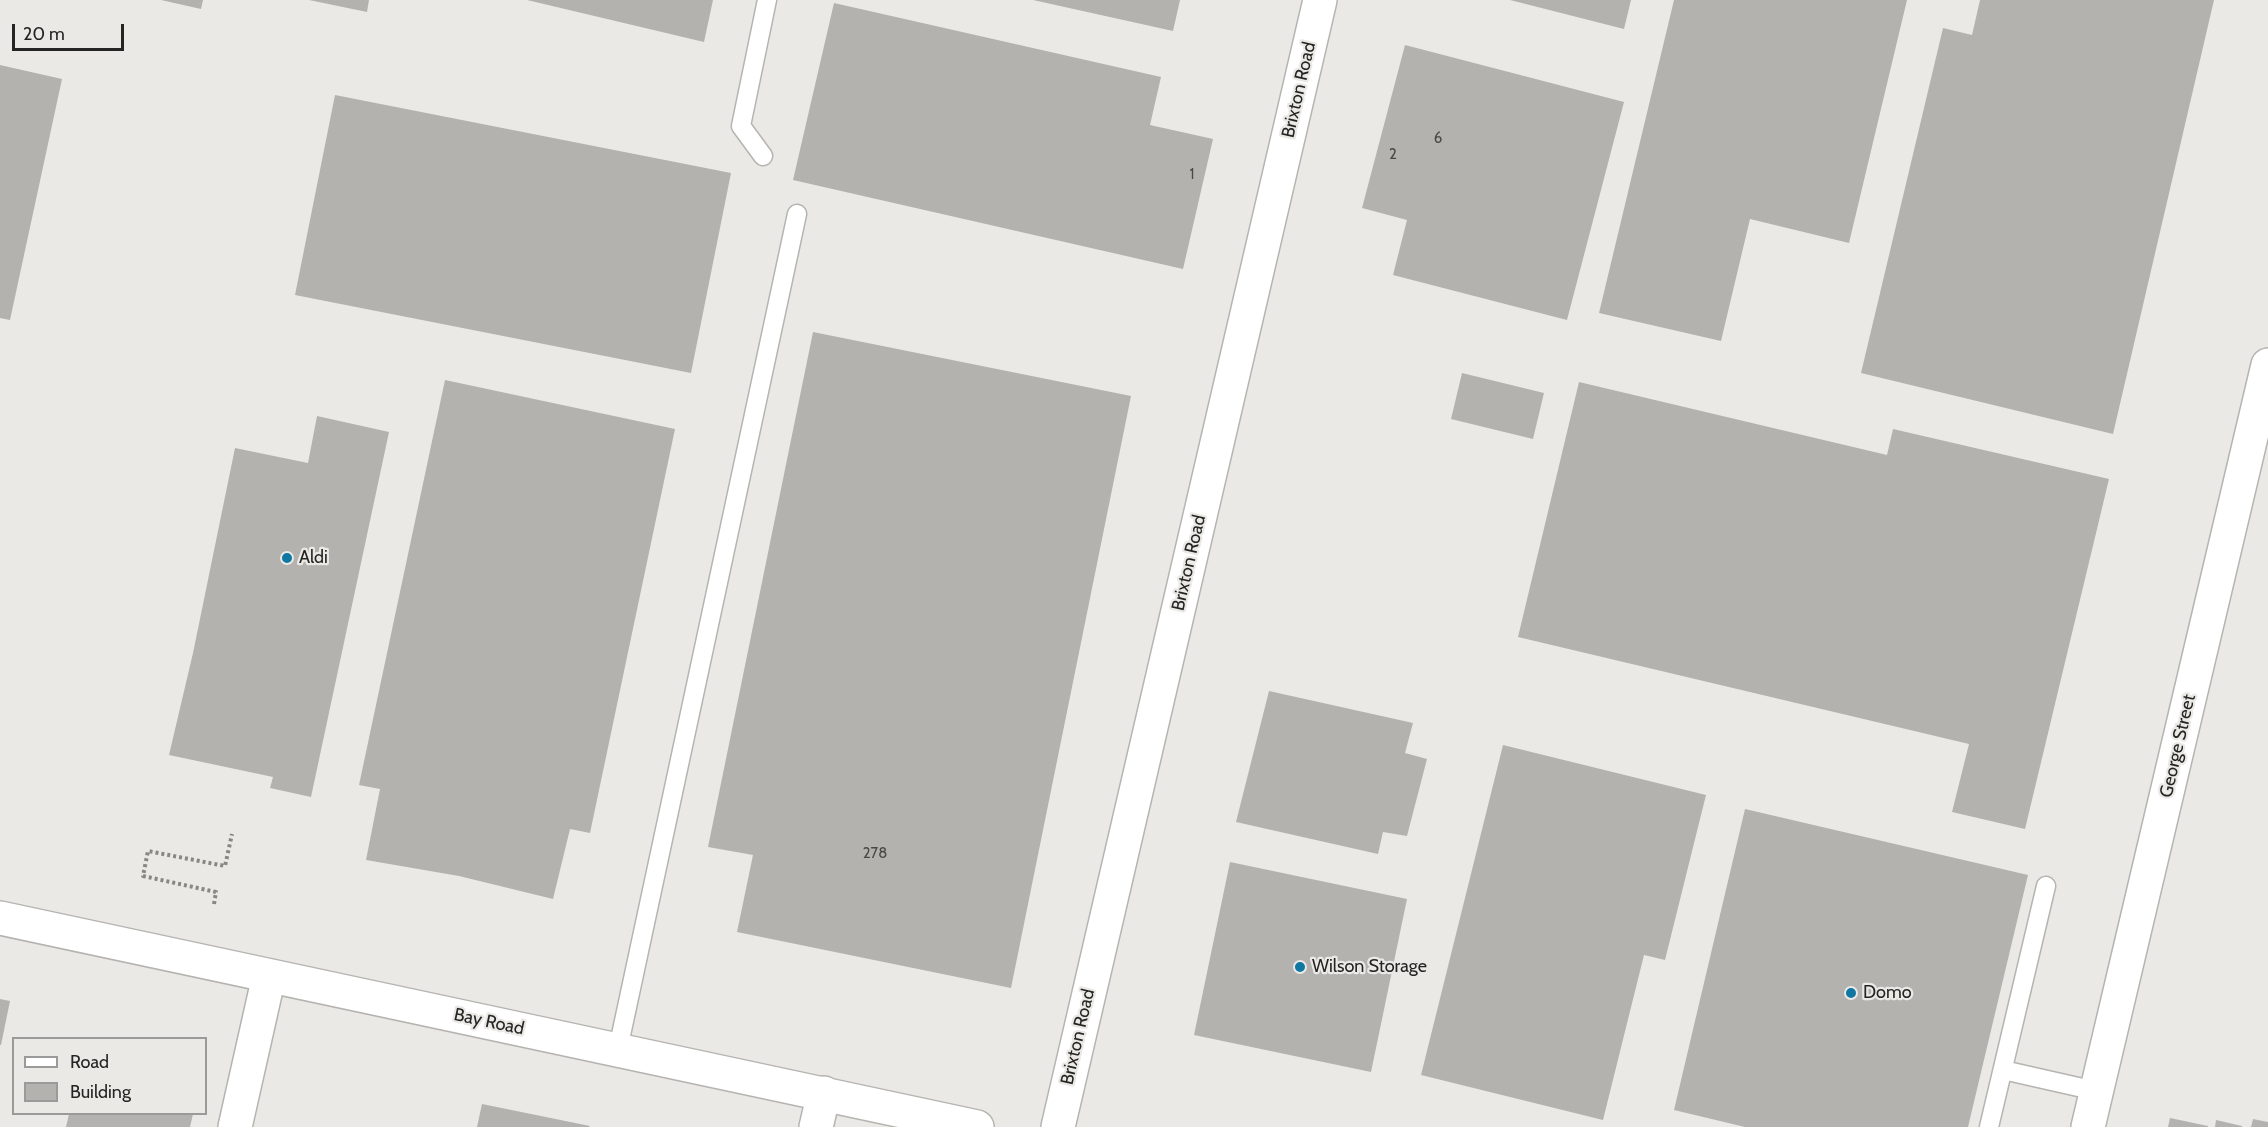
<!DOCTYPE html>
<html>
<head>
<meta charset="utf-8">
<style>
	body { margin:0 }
	#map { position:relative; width:2268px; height:1127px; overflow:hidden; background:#ebe9e6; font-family:Cabin,sans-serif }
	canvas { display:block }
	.legend { position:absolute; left:12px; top:1037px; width:195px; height:78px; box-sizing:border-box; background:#ebe9e6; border:2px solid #9b9a98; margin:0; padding:8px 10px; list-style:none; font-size:18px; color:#242422 }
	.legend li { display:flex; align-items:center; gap:12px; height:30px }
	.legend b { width:30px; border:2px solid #9b9a98 }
	.scale { position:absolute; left:12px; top:24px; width:112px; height:27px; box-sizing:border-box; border:3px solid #242422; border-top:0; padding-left:8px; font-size:18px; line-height:21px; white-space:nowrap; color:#242422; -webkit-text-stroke:4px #ebe9e6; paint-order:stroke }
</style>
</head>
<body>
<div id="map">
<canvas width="2268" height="1127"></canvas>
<ul class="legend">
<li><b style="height:8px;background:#fff"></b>Road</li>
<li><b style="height:16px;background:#b4b2af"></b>Building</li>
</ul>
<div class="scale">20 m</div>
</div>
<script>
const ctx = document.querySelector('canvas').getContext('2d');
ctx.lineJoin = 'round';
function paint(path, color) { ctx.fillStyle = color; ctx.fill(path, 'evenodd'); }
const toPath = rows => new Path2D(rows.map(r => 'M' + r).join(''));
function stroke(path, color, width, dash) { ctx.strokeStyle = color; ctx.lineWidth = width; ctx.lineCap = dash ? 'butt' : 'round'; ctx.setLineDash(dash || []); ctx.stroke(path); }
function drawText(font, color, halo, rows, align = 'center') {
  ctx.font = font + ' Cabin,sans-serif'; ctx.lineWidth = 4.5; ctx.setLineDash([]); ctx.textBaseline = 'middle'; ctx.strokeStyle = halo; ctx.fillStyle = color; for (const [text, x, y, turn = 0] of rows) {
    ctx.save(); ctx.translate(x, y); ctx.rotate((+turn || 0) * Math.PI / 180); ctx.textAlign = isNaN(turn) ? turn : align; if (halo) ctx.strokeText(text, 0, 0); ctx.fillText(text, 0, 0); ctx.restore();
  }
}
const building = toPath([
	[161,0,203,0,201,9],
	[309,0,369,0,367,12],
	[527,0,713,0,704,42],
	[1033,0,1180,0,1173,31],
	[1510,0,1631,0,1624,29],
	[1674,0,1907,0,1849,243,1750,219,1721,341,1599,313],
	[1980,0,2214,0,2113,434,1861,373,1943,28,1972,35],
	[834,3,1161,77,1150,125,1213,139,1183,269,793,180],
	[1405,45,1624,102,1567,320,1393,275,1407,220,1362,208],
	[0,65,62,79,10,320,0,318],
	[335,95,731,173,691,373,295,295],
	[813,332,1131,396,1011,988,737,932,753,855,708,847],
	[1462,373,1544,393,1533,439,1451,419],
	[445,380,675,429,590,833,570,829,553,899,459,876,366,860,380,789,359,785],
	[1579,382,1887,455,1893,429,2109,479,2025,829,1952,812,1969,744,1518,637],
	[317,416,389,432,311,797,270,788,273,777,169,755,193,653,235,448,308,463],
	[1269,691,1413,723,1405,753,1427,759,1407,836,1383,832,1378,854,1236,822],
	[1503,745,1706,795,1665,960,1644,955,1603,1120,1421,1075],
	[1745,809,2028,875,1968,1127,1745,1127,1674,1110],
	[1230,862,1407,899,1371,1072,1194,1035],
	[0,999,10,1001,1,1045,0,1045],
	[482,1104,590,1126,589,1127,477,1127],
	[69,1114,193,1114,190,1127,66,1127],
	[2170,1118,2208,1126,2208,1127,2168,1127],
	[2253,1119,2268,1122,2268,1127,2251,1127],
	[2216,1120,2242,1126,2242,1127,2215,1127]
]);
const path = toPath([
	[214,904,216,892,143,876,148,851,225,866,232,834]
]);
const lane = toPath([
	[763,156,741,126,767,0],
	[618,1049,797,214],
	[2003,1070,2096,1091],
	[1989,1127,2046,886]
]);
const street = toPath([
	[235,1127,269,976],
	[816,1127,824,1093],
	[1058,1127,1320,0]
]);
const secondary = toPath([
	[0,918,977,1127],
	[2088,1127,2268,365]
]);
const markers = [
	[287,558,6,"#0f77a2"],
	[1300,967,6,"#0f77a2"],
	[1851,993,6,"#0f77a2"]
];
const numberNames = [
	["6",1438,139],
	["2",1393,155],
	["1",1192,175],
	["278",875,854]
];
const streetNames = [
	["Brixton Road",1299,90,-77],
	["Brixton Road",1189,563,-77],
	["George Street",2178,746,-77],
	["Bay Road",489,1022,12],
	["Brixton Road",1078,1037,-77]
];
const poiNames = [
	["Aldi",299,558],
	["Wilson Storage",1312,967],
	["Domo",1863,993]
];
paint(building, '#b4b2af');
stroke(lane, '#b6b4b1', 21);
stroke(street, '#b6b4b1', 36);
stroke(secondary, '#b6b4b1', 36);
stroke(path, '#888784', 4, [3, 3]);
stroke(lane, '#fff', 18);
stroke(street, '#fff', 33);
stroke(secondary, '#fff', 33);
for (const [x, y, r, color] of markers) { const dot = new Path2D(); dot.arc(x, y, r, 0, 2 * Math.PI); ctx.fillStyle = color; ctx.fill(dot); stroke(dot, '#ebe9e6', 2); }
drawText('15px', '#484845', null, numberNames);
drawText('18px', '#242422', '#ebe9e6', streetNames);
drawText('18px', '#242422', '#ebe9e6', poiNames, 'left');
</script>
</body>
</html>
